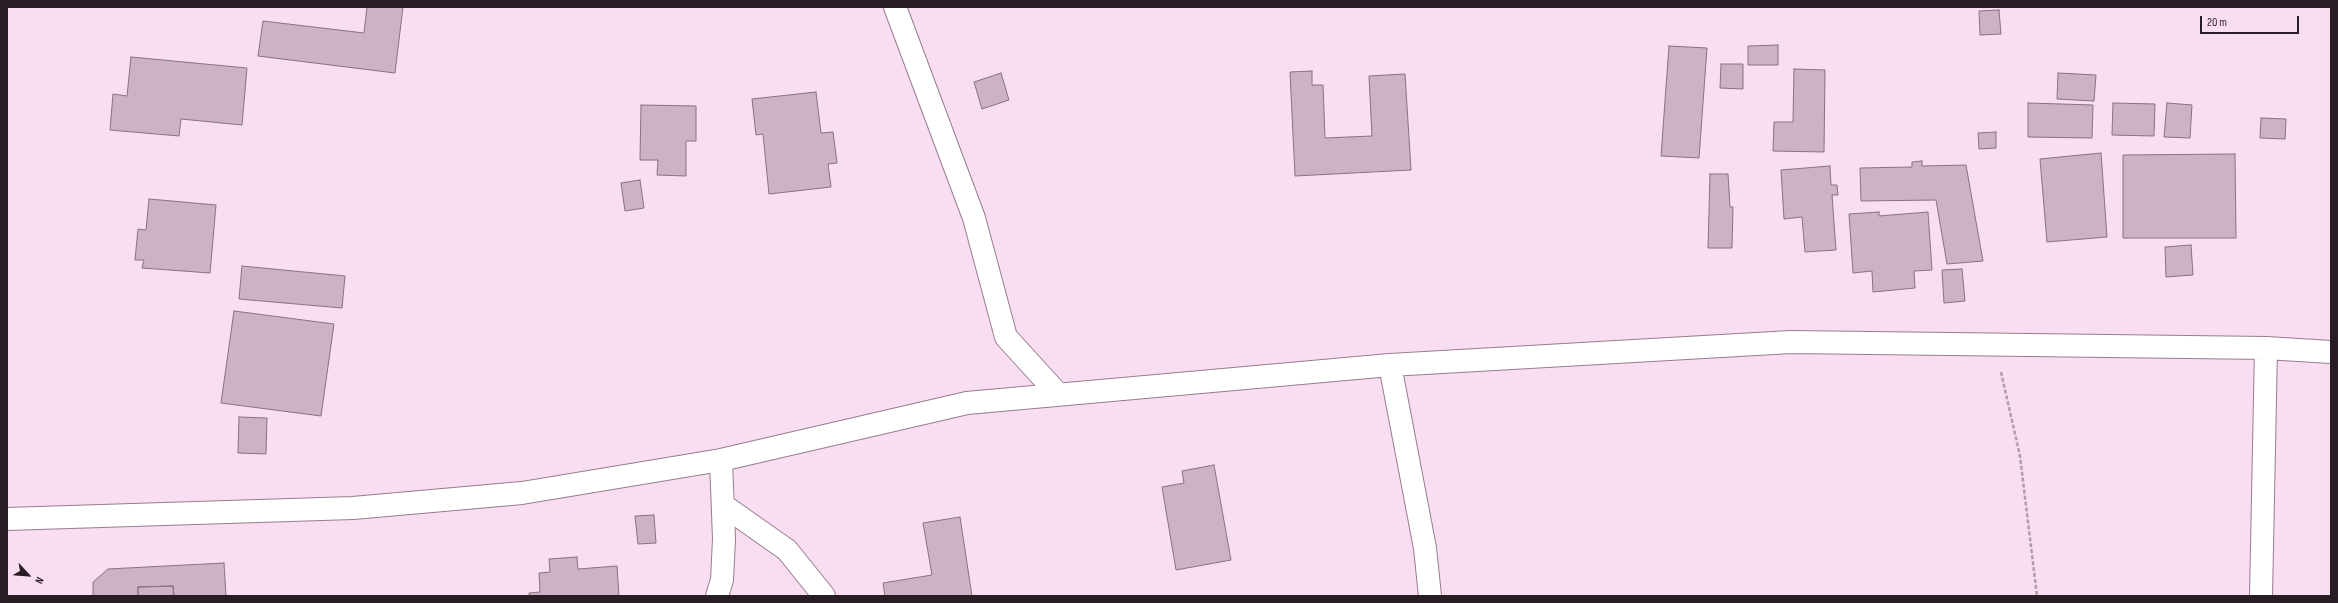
<!DOCTYPE html>
<html>
<head>
<meta charset="utf-8">
<style>
	body { margin:0 }
	#map { position:relative; width:2338px; height:603px; overflow:hidden; background:#f9ddf0; font-family:"Sofia Sans Condensed",sans-serif }
	canvas { display:block }
	.frame { position:absolute; inset:0; border:8px solid #281d25; pointer-events:none }
	.north { position:absolute; left:8px; top:555px; width:40px; height:40px; -webkit-text-stroke:3px #f9ddf0; paint-order:stroke; rotate:116deg; font-size:11px; font-weight:700; line-height:16px; text-align:center; color:#281d25 }
	.north::after { content:''; display:block; margin:auto; width:14px; height:18px; background:#281d25; clip-path:polygon(50% 0,100% 100%,50% 72%,0 100%) }
	.scale { position:absolute; left:2200px; top:16px; width:99px; height:18px; box-sizing:border-box; border:2px solid #281d25; border-top:0; padding-left:5px; font-size:12px; line-height:14px; white-space:nowrap; color:#281d25; -webkit-text-stroke:3px #f9ddf0; paint-order:stroke }
</style>
</head>
<body>
<div id="map">
<canvas width="2338" height="603"></canvas>
<div class="frame"></div>
<div class="north">N</div>
<div class="scale">20 m</div>
</div>
<script>
const ctx = document.querySelector('canvas').getContext('2d');
ctx.lineJoin = 'round';
function paint(path, color) { ctx.fillStyle = color; ctx.fill(path, 'evenodd'); }
const toPath = rows => new Path2D(rows.map(r => 'M' + r).join(''));
function stroke(path, color, width, dash) { ctx.strokeStyle = color; ctx.lineWidth = width; ctx.lineCap = dash ? 'butt' : 'round'; ctx.setLineDash(dash || []); ctx.stroke(path); }
const building = toPath([
	[367,7,403,7,395,73,258,56,263,21,364,33,367,7],
	[1999,10,2001,34,1980,35,1979,11,1999,10],
	[1778,45,1778,65,1748,65,1748,46,1778,45],
	[1669,46,1707,48,1699,158,1661,156,1669,46],
	[131,57,247,68,242,125,181,119,179,136,110,130,113,94,127,96,131,57],
	[1721,64,1743,64,1743,89,1720,88,1721,64],
	[1794,69,1825,70,1824,152,1773,151,1774,122,1793,122,1794,69],
	[1312,71,1312,85,1323,85,1325,138,1372,136,1369,76,1405,74,1411,170,1295,176,1290,72,1312,71],
	[1001,73,1009,100,982,109,974,82,1001,73],
	[2058,73,2096,75,2094,101,2057,99,2058,73],
	[816,92,821,133,833,132,837,163,828,164,831,187,769,194,763,134,756,135,752,99,816,92],
	[2028,103,2093,105,2092,138,2028,137,2028,103],
	[2113,103,2155,104,2154,136,2112,135,2113,103],
	[2167,103,2192,105,2190,138,2164,137,2167,103],
	[641,105,696,106,696,141,686,141,686,176,657,175,658,160,640,160,641,105],
	[2261,118,2286,119,2285,139,2260,138,2261,118],
	[1996,132,1996,148,1979,149,1978,133,1996,132],
	[2101,153,2107,237,2047,242,2040,159,2101,153],
	[2235,154,2236,238,2123,238,2123,155,2235,154],
	[1922,161,1922,166,1966,165,1983,261,1947,264,1936,200,1861,201,1860,168,1912,167,1912,162,1922,161],
	[1830,166,1831,185,1837,185,1838,195,1832,195,1836,250,1805,252,1802,217,1784,219,1781,170,1830,166],
	[1710,174,1728,174,1730,207,1733,207,1732,248,1708,248,1710,174],
	[640,180,644,208,625,211,621,183,640,180],
	[149,199,216,205,210,273,142,268,144,260,135,260,138,229,146,230,149,199],
	[1879,212,1879,216,1928,212,1932,270,1914,271,1915,288,1873,292,1872,271,1853,273,1849,214,1879,212],
	[2191,245,2193,275,2166,277,2165,247,2191,245],
	[242,266,345,276,342,308,239,299,242,266],
	[1962,269,1965,301,1944,303,1942,270,1962,269],
	[234,311,334,324,321,416,221,403,234,311],
	[239,417,267,418,266,454,238,453,239,417],
	[1214,465,1231,560,1176,570,1162,487,1184,483,1182,471,1214,465],
	[654,515,656,543,638,544,635,516,654,515],
	[960,517,972,596,885,596,883,583,932,575,923,523,960,517],
	[577,557,578,569,617,566,619,596,529,596,529,593,540,592,539,573,550,572,549,559,577,557],
	[224,563,226,596,174,596,173,586,138,587,138,596,93,596,93,582,108,569,224,563],
	[173,586,174,596,138,596,138,587,173,586]
]);
const path = toPath([
	[2001,372,2020,456,2037,596]
]);
const minor = toPath([
	[895,7,974,218,1006,337,1058,394],
	[1390,365,1425,548,1430,596],
	[723,505,787,550,824,596],
	[7,519,353,508,522,493,721,460,967,403,1390,365,1791,342,2266,348,2331,352],
	[717,596,722,580,724,539,721,460],
	[2261,596,2266,348]
]);
paint(building, '#cdb2c5');
stroke(building, '#897082', 1);
stroke(minor, '#977d8f', 24);
stroke(path, '#b39dac', 2.5, [4, 2]);
stroke(minor, '#fff', 22);
</script>
</body>
</html>
